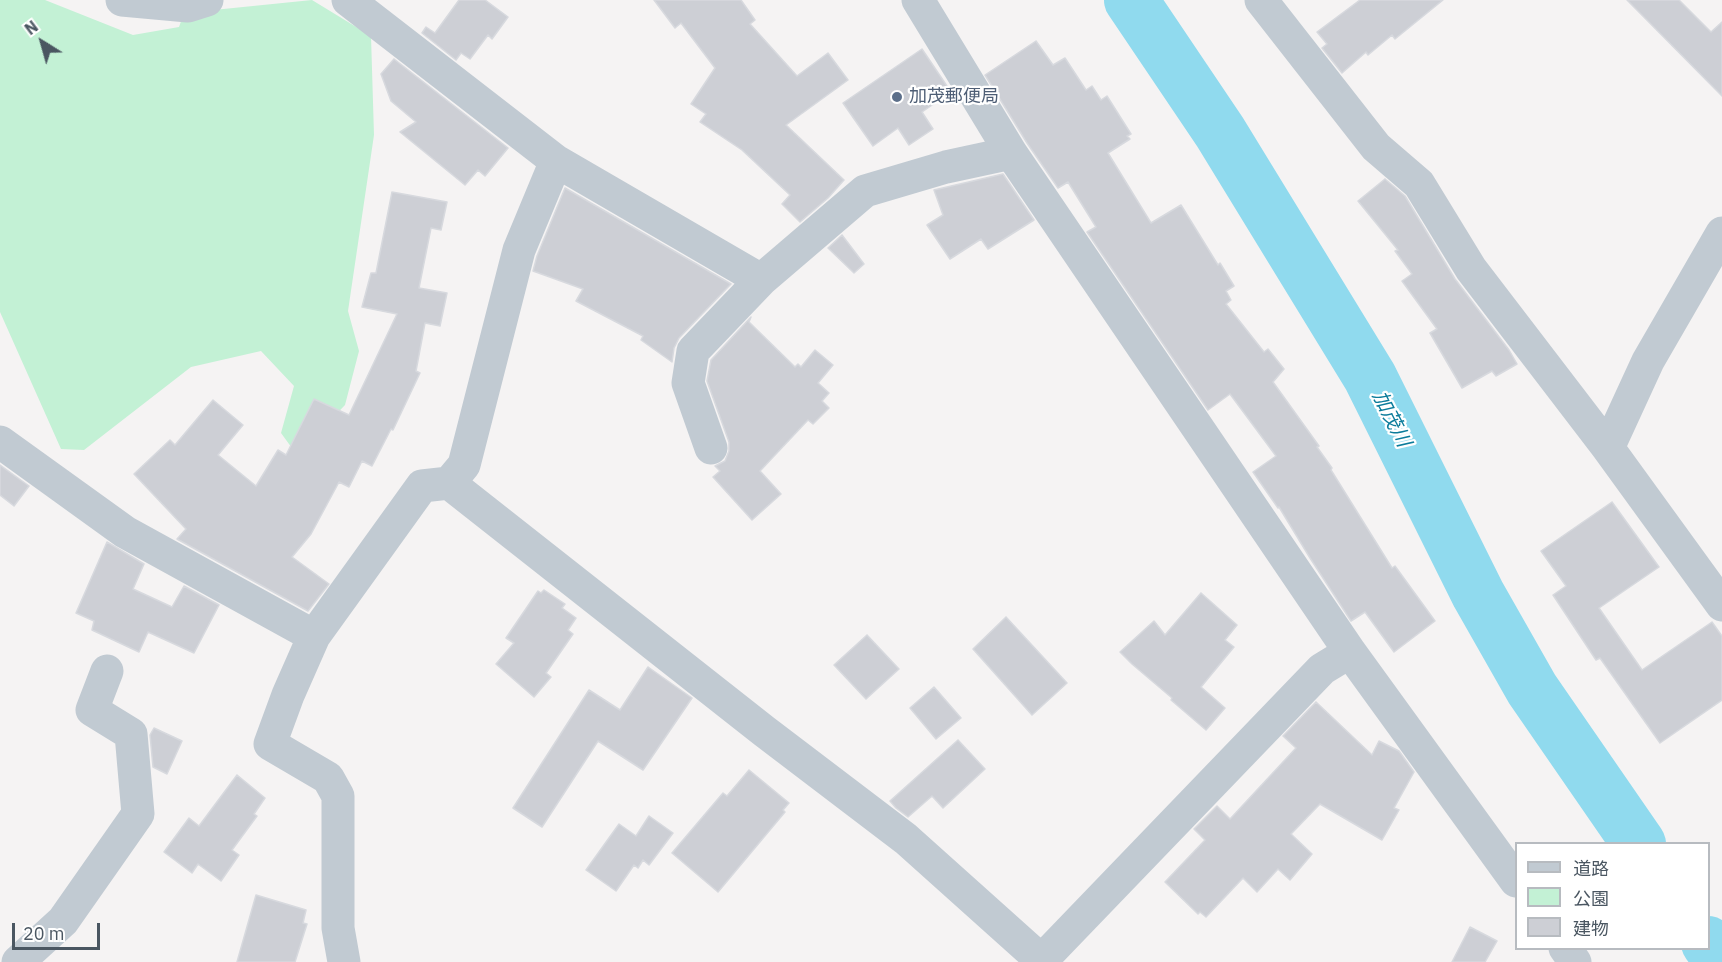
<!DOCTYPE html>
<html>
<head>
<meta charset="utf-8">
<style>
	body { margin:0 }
	#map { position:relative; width:1722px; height:962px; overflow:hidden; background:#f5f3f3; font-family:"IBM Plex Sans","Noto Sans JP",sans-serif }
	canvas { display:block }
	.legend { position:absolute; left:1515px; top:842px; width:195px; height:108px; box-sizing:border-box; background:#fff; border:2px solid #b7bbc0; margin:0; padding:8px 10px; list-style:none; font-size:18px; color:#4a5661 }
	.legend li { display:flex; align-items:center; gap:12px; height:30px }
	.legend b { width:30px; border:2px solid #b7bbc0 }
	.north { position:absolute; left:12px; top:12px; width:60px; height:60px; -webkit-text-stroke:4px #fff; paint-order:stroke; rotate:323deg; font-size:16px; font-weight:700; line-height:24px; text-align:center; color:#4a5661 }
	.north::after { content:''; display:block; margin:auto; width:21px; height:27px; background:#4a5661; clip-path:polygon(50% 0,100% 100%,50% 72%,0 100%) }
	.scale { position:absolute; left:12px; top:923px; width:88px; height:27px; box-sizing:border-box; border:3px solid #4a5661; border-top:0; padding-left:8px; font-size:18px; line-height:21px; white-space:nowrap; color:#4a5661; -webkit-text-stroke:4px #fff; paint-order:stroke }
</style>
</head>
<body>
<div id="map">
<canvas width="1722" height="962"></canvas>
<ul class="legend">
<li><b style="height:8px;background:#c1cad2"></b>道路</li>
<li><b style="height:16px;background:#c3f1d5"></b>公園</li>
<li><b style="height:16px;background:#cdcfd5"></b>建物</li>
</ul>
<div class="north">N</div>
<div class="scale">20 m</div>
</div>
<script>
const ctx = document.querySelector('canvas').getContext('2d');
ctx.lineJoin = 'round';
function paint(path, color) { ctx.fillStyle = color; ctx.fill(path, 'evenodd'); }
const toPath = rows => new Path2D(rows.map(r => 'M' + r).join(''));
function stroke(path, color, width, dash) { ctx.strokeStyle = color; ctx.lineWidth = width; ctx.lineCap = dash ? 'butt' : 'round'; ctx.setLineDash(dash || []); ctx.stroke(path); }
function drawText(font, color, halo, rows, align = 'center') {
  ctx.font = font + ' "IBM Plex Sans","Noto Sans JP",sans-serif'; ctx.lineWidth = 4.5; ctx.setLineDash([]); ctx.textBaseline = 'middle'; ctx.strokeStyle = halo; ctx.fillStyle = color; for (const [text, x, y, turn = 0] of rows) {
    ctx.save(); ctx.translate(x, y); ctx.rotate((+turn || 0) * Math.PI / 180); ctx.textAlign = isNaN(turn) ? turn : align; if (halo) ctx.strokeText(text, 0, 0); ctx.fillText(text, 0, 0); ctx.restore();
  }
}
const green = toPath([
	[0,0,45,0,133,35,179,27,184,13,312,0,371,36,374,135,348,311,359,351,345,405,297,455,281,433,294,386,261,351,191,367,84,450,61,449,0,312]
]);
const river = toPath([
	[1131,0,1220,132,1370,377,1478,594,1532,689,1639,844],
	[1708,943,1722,962]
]);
const building = toPath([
	[459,0,485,0,508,17,492,39,488,35,470,59,461,53,456,60,422,33,426,27,435,33,459,0],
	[654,0,741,0,755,20,750,24,797,76,828,53,848,80,786,125,844,180,828,198,800,222,782,204,790,195,742,150,700,122,706,114,691,104,715,68,681,23,675,28,654,0],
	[1360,0,1443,0,1395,39,1392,35,1368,55,1366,52,1342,73,1322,48,1327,44,1317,32,1360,0],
	[1627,0,1679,0,1711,32,1722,22,1722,96,1627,0],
	[1036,41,1053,65,1065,58,1086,90,1092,86,1101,100,1107,96,1131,134,1127,136,1130,139,1108,153,1151,223,1181,205,1218,265,1220,263,1234,286,1226,291,1231,300,1226,304,1264,352,1268,349,1284,369,1273,382,1319,446,1317,447,1332,468,1331,470,1392,568,1395,566,1435,621,1394,652,1365,612,1351,621,1310,558,1279,507,1278,508,1253,472,1276,456,1230,394,1208,410,1087,232,1096,227,1068,182,1058,188,1027,143,985,75,1036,41],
	[922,49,951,92,922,112,933,129,909,145,898,128,873,146,843,103,922,49],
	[394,59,508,148,485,176,478,170,465,185,400,132,416,122,391,101,381,74,394,59],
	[1003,174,1034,220,988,249,981,239,950,259,927,225,943,215,934,190,1003,174],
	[1385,179,1405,196,1455,279,1509,350,1517,364,1496,376,1492,371,1462,388,1430,333,1437,329,1402,281,1412,274,1395,251,1398,250,1358,201,1385,179],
	[565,188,731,284,679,338,674,348,672,362,641,340,643,336,576,301,583,289,533,271,537,256,565,188],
	[392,192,447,202,441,230,431,228,419,288,447,293,440,326,425,323,416,371,420,373,393,430,391,429,372,466,362,461,349,487,339,482,311,534,292,557,329,584,308,611,177,539,186,529,134,474,170,440,175,445,213,400,243,425,218,455,256,486,278,450,286,455,314,399,349,415,397,314,362,307,371,273,376,273,392,192],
	[842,235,864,264,854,273,828,248,842,235],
	[751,317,749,322,795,367,798,364,801,367,815,350,833,365,818,383,829,393,822,401,829,408,813,424,808,420,760,471,781,494,752,520,713,477,720,471,715,466,725,461,729,451,729,442,707,381,711,360,751,317],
	[0,465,29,486,14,506,0,495,0,465],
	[1612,502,1659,567,1599,608,1642,670,1712,622,1722,636,1722,700,1660,743,1600,658,1596,660,1553,595,1566,586,1541,551,1612,502],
	[107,542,144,564,133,589,172,607,184,586,219,605,194,653,148,632,139,652,92,630,94,621,76,613,107,542],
	[544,590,565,604,562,608,576,618,568,630,573,634,546,673,551,677,534,697,496,664,514,643,506,638,538,591,541,593,544,590],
	[1201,593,1237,625,1225,640,1234,647,1201,687,1225,708,1206,730,1171,700,1172,698,1132,664,1120,652,1154,621,1165,635,1201,593],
	[1006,617,1067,683,1032,715,973,649,1006,617],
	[867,635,899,669,866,699,834,665,867,635],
	[648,667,692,698,643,770,598,741,542,827,513,808,589,690,620,710,648,667],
	[934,687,961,718,936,739,910,708,934,687],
	[1316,702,1372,755,1379,741,1399,751,1414,772,1394,808,1399,810,1382,840,1320,804,1291,834,1312,854,1290,880,1278,869,1257,892,1243,878,1206,917,1200,912,1198,914,1165,882,1205,840,1194,829,1217,806,1230,819,1296,748,1283,736,1316,702],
	[154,728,182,741,167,774,153,767,150,735,154,728],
	[958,740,985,769,943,808,932,796,908,817,896,808,890,801,958,740],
	[749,770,789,803,783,810,785,812,718,892,672,853,723,793,727,796,749,770],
	[237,775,265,798,254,814,257,816,232,850,239,855,221,881,198,864,192,873,164,852,189,818,199,826,237,775],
	[649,816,673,833,649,865,643,860,638,868,634,865,616,891,586,870,619,824,636,836,649,816],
	[256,895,306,910,303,923,307,924,295,962,237,962,256,895],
	[1470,927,1497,941,1485,962,1452,962,1470,927]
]);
const minor = toPath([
	[122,0,188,6,207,0],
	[348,0,556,161,761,280],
	[918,0,1011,153,1350,652,1516,881],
	[1261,0,1376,147,1419,184,1471,269,1608,448,1722,605],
	[0,442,125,532,314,636],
	[711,448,688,383,693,351,761,280,865,191,946,167,1011,153],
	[1608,448,1648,361,1722,233],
	[449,483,464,465,519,250,556,161],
	[1565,948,1575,962],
	[18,962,63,921,138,814,131,734,92,710,107,671],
	[344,962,338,928,338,796,328,778,270,744,288,695,314,636,422,486,449,483,764,731,906,839,1041,960],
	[1040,962,1322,669,1350,652]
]);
const markers = [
	[897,97,6,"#5c6f8a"]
];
const serviceNames = [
	["加茂郵便局",909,97]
];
const waterNames = [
	["加茂川",1391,419,63]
];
paint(green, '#c3f1d5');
stroke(river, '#90daee', 54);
paint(building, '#cdcfd5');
stroke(building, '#d7d9de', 1.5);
stroke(minor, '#c1cad2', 33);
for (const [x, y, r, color] of markers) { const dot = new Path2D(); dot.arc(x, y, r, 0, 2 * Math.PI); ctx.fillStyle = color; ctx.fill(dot); stroke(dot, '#fff', 2); }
drawText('18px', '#4e5e75', '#fff', serviceNames, 'left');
drawText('italic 20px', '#0c7c9b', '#fff', waterNames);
</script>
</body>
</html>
